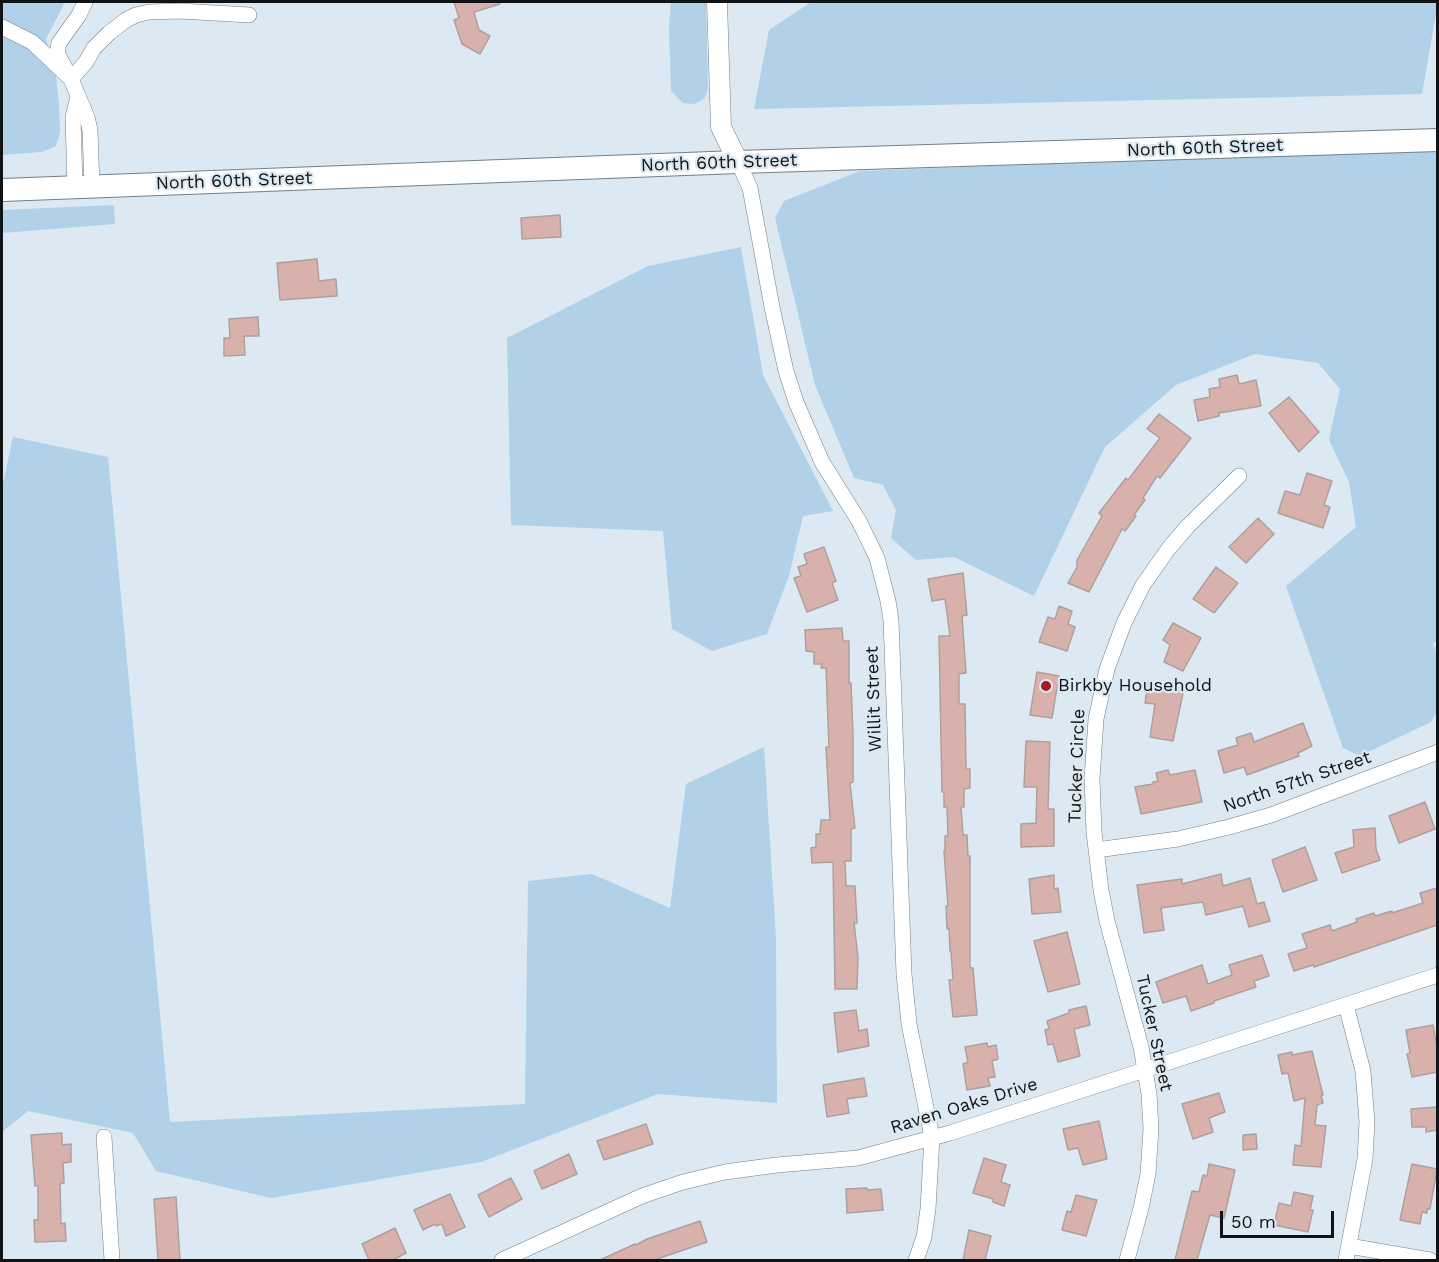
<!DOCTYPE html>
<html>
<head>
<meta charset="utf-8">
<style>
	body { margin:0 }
	#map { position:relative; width:1439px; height:1262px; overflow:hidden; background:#dce9f2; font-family:"Work Sans",sans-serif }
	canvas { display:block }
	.frame { position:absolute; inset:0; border:3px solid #101417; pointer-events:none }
	.scale { position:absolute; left:1220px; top:1211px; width:114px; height:27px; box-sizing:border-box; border:3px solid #101417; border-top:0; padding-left:8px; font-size:18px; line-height:21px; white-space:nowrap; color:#101417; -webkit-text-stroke:4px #dce9f2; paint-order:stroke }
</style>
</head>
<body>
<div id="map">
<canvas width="1439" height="1262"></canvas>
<div class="frame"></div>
<div class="scale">50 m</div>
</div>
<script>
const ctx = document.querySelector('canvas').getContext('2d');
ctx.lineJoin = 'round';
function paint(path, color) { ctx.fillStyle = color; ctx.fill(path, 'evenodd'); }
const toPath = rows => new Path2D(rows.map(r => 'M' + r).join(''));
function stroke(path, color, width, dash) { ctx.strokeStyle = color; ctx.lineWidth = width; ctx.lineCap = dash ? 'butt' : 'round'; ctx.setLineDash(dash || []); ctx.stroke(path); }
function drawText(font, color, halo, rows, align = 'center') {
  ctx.font = font + ' "Work Sans",sans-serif'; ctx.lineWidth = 4.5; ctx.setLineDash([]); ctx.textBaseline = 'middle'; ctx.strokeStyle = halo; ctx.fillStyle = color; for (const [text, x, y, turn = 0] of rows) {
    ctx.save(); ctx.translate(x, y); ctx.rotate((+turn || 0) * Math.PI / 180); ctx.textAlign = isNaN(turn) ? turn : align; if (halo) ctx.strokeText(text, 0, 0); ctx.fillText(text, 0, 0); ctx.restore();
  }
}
const green = toPath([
	[2,2,65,2,46,39,56,76,59,105,60,132,56,146,42,152,2,155],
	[671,2,706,2,708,89,704,99,694,104,683,103,671,91,669,27],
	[811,2,1438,2,1422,94,754,109,769,30],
	[1437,149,1438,641,1433,643,1437,655,1438,710,1431,722,1360,756,1343,748,1286,586,1356,527,1349,482,1329,440,1340,389,1318,363,1255,354,1176,385,1105,447,1034,596,954,557,916,560,891,538,896,510,883,485,854,478,815,385,775,218,784,201,860,171],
	[114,205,115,224,2,233,2,210],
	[741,247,763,375,833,511,803,516,789,576,767,634,712,651,672,629,663,531,511,525,507,338,648,266],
	[13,437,108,457,170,1122,525,1104,528,881,592,874,670,908,686,784,764,747,776,939,777,1103,658,1094,481,1162,271,1198,156,1171,133,1133,28,1111,2,1132,2,488]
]);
const building = toPath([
	[454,2,499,2,500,4,474,12,479,30,490,36,480,54,462,44,454,20,459,18,454,2],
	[560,215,561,237,522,239,521,218,560,215],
	[317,259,319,281,336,279,337,296,280,300,277,263,317,259],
	[258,317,259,336,244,336,245,355,224,356,224,338,230,338,229,319,258,317],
	[1237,375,1239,384,1256,380,1261,406,1219,413,1219,416,1198,421,1194,400,1210,397,1209,389,1220,387,1219,379,1237,375],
	[1289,397,1319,432,1299,452,1269,413,1289,397],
	[1159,414,1191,438,1160,478,1157,476,1143,498,1145,500,1134,515,1136,516,1125,531,1122,529,1089,592,1068,583,1077,567,1077,560,1102,516,1099,513,1126,478,1128,480,1160,438,1147,429,1159,414],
	[1307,473,1332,481,1324,505,1330,507,1323,528,1278,513,1285,491,1300,495,1307,473],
	[1258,518,1274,534,1246,563,1229,547,1258,518],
	[824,547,836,581,832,583,838,600,807,612,794,578,801,576,798,567,807,564,804,554,824,547],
	[1216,567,1238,583,1214,613,1193,599,1216,567],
	[963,573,967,615,962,616,966,673,959,674,959,704,965,704,966,769,970,769,970,788,964,789,964,807,961,807,963,835,967,835,968,856,970,856,970,968,973,968,977,1015,953,1017,949,980,953,980,951,951,950,951,949,928,947,929,946,906,948,906,944,851,945,851,945,836,948,836,947,807,944,807,944,792,942,792,939,636,950,636,945,599,932,601,928,579,963,573],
	[1059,606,1072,611,1068,624,1075,627,1067,651,1039,642,1048,617,1055,619,1059,606],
	[1173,623,1201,638,1183,671,1164,662,1170,645,1163,640,1173,623],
	[842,628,843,641,849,641,849,683,851,683,853,735,853,782,850,783,855,828,851,829,851,861,845,861,846,886,855,886,857,923,854,923,858,957,857,989,835,989,833,862,812,863,811,848,816,847,816,834,820,834,821,820,830,820,826,747,829,747,826,668,821,668,822,664,814,664,814,652,806,651,805,630,842,628],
	[1037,672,1059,676,1052,718,1030,715,1037,672],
	[1148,682,1184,688,1173,741,1150,737,1155,704,1145,703,1148,682],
	[1303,723,1312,746,1298,753,1299,756,1247,775,1244,767,1224,773,1218,751,1238,745,1236,738,1251,733,1254,742,1303,723],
	[1026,741,1050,742,1048,809,1054,809,1054,846,1021,847,1021,824,1036,823,1037,787,1024,787,1026,741],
	[1168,770,1170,775,1195,770,1202,802,1141,814,1135,787,1153,784,1153,782,1158,781,1156,773,1168,770],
	[1425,802,1435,829,1399,843,1389,816,1425,802],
	[1375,828,1376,849,1380,860,1342,873,1335,853,1354,847,1353,830,1375,828],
	[1305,847,1317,880,1283,892,1272,860,1305,847],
	[1221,874,1223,886,1250,878,1257,904,1264,902,1270,921,1249,927,1243,906,1206,915,1203,902,1161,908,1164,930,1144,933,1137,885,1182,879,1182,884,1221,874],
	[1054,875,1054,889,1058,888,1061,912,1032,914,1029,879,1054,875],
	[1437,888,1437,925,1314,967,1313,965,1294,971,1288,954,1307,948,1302,934,1330,925,1332,931,1357,922,1356,919,1374,913,1375,916,1392,911,1392,913,1423,903,1420,893,1437,888],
	[1067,932,1080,984,1048,992,1034,941,1067,932],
	[1262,955,1269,976,1254,981,1256,987,1214,1001,1214,1003,1191,1011,1186,996,1163,1003,1156,982,1202,965,1208,984,1232,975,1229,965,1262,955],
	[1086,1006,1090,1025,1074,1029,1080,1056,1058,1062,1053,1044,1048,1045,1045,1030,1049,1029,1047,1021,1069,1013,1069,1010,1086,1006],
	[856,1010,859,1031,867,1029,869,1046,838,1052,834,1013,856,1010],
	[1433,1025,1437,1048,1437,1072,1412,1077,1407,1054,1410,1053,1406,1030,1433,1025],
	[987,1043,988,1047,996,1045,998,1059,992,1061,995,1077,988,1078,990,1086,967,1090,963,1064,968,1062,965,1047,987,1043],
	[1312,1051,1323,1095,1321,1095,1323,1103,1317,1105,1315,1125,1326,1126,1321,1167,1293,1165,1295,1145,1301,1146,1305,1098,1294,1101,1288,1073,1282,1074,1278,1055,1292,1052,1292,1055,1312,1051],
	[864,1078,867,1096,847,1099,849,1113,827,1117,823,1085,864,1078],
	[1219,1093,1225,1112,1209,1118,1213,1132,1193,1139,1182,1104,1219,1093],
	[1437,1107,1437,1130,1426,1132,1426,1127,1412,1127,1411,1109,1437,1107],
	[1099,1121,1107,1159,1083,1165,1078,1148,1068,1150,1063,1129,1099,1121],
	[646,1124,653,1144,604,1160,597,1141,646,1124],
	[62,1133,62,1145,71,1144,71,1162,63,1163,64,1183,60,1184,61,1224,65,1223,66,1241,35,1242,34,1220,38,1220,38,1186,35,1186,31,1135,62,1133],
	[1256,1134,1257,1149,1243,1150,1243,1135,1256,1134],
	[569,1154,577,1174,542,1189,534,1171,569,1154],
	[984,1158,1006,1165,1001,1182,1010,1185,1004,1206,993,1202,993,1199,973,1193,984,1158],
	[1209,1164,1235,1170,1224,1218,1210,1215,1197,1260,1175,1260,1192,1191,1199,1192,1203,1175,1207,1176,1209,1164],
	[1412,1164,1437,1169,1430,1209,1427,1209,1427,1213,1422,1212,1420,1224,1400,1220,1412,1164],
	[511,1178,522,1199,489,1217,478,1195,511,1178],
	[867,1188,867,1190,881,1189,883,1210,847,1213,846,1189,867,1188],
	[1294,1192,1313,1196,1310,1210,1313,1210,1308,1232,1274,1225,1279,1203,1291,1206,1294,1192],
	[450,1194,465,1227,446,1236,442,1224,436,1226,435,1224,423,1230,414,1210,450,1194],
	[1076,1195,1097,1200,1086,1236,1062,1230,1067,1211,1071,1212,1076,1195],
	[176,1197,180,1260,158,1260,154,1199,176,1197],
	[700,1221,707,1242,654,1260,600,1260,635,1244,636,1245,647,1239,700,1221],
	[395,1228,406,1253,393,1260,369,1260,362,1244,395,1228],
	[969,1230,991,1236,985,1260,963,1260,969,1230]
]);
const minor = toPath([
	[85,2,79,15,59,43,57,53,71,79,86,62,94,48,109,33,126,20,136,15,149,12,180,11,249,15],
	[2,27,32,42,71,79,87,117,90,130,92,187],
	[738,162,750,188,772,307,786,371,796,402,822,462,859,521,877,558,888,601,891,620,904,974,909,1024,932,1137,928,1209,924,1237,916,1260],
	[75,187,73,117,78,97],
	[1096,850,1178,839,1229,827,1271,815,1438,752],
	[1346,1005,1363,1071,1367,1122,1365,1159,1346,1260],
	[104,1137,112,1260],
	[1349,1246,1430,1260],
	[502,1260,642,1196,683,1182,725,1172,777,1165,858,1158,950,1133,1438,975],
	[1127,1260,1141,1208,1148,1174,1151,1129,1149,1094,1141,1047,1107,921,1101,890,1094,832,1092,779,1096,719,1107,669,1124,623,1143,585,1169,548,1188,526,1239,476]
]);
const tertiary = toPath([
	[717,2,721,127,738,162]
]);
const secondary = toPath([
	[2,190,738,162,1438,140]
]);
const markers = [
	[1046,686,6,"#ac1822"]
];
const streetNames = [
	["North 60th Street",1205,148,-2],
	["North 60th Street",719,163,-2],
	["North 60th Street",234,181,-2],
	["Willit Street",874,699,-92],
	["Tucker Circle",1077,766,-88],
	["North 57th Street",1297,782,-19],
	["Tucker Street",1154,1033,78],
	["Raven Oaks Drive",964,1106,-17]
];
const poiNames = [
	["Birkby Household",1058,686]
];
paint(green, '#b0d1e7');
paint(building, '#d8b0ac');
stroke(building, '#afa09e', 1.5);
stroke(minor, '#747f88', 16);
stroke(tertiary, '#747f88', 21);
stroke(secondary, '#747f88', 24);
stroke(minor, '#fff', 15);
stroke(tertiary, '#fff', 20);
stroke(secondary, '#fff', 22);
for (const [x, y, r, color] of markers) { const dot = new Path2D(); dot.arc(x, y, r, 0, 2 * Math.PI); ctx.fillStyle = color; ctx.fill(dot); stroke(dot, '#dce9f2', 2); }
drawText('18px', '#101417', '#dce9f2', streetNames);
drawText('18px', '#101417', '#dce9f2', poiNames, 'left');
</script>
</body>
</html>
